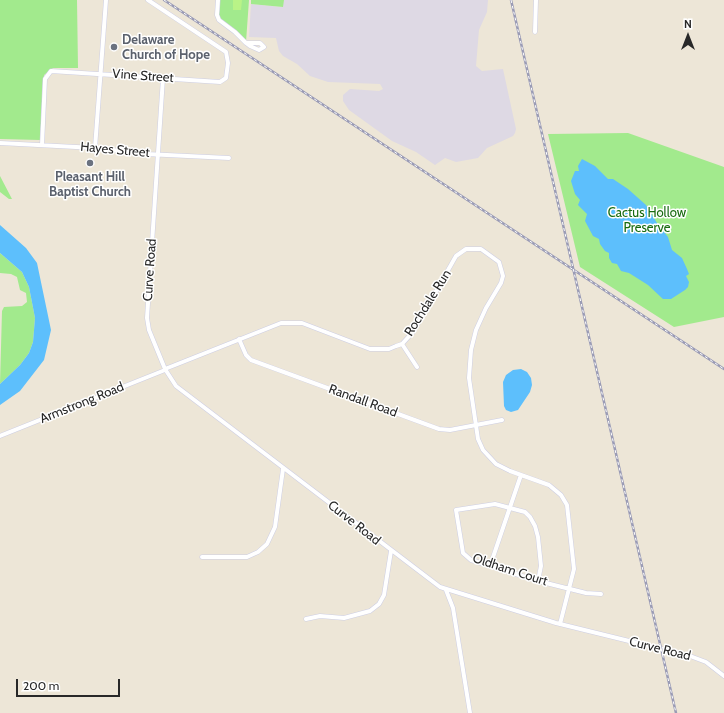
<!DOCTYPE html>
<html>
<head>
<meta charset="utf-8">
<style>
	body { margin:0 }
	#map { position:relative; width:724px; height:713px; overflow:hidden; background:#ede6d7; font-family:Cabin,sans-serif }
	canvas { display:block }
	.north { position:absolute; left:668px; top:16px; width:40px; height:40px; -webkit-text-stroke:3px #fff; paint-order:stroke; rotate:0deg; font-size:11px; font-weight:700; line-height:16px; text-align:center; color:#282828 }
	.north::after { content:''; display:block; margin:auto; width:14px; height:18px; background:#282828; clip-path:polygon(50% 0,100% 100%,50% 72%,0 100%) }
	.scale { position:absolute; left:16px; top:679px; width:104px; height:18px; box-sizing:border-box; border:2px solid #282828; border-top:0; padding-left:5px; font-size:12px; line-height:14px; white-space:nowrap; color:#282828; -webkit-text-stroke:3px #fff; paint-order:stroke }
</style>
</head>
<body>
<div id="map">
<canvas width="724" height="713"></canvas>
<div class="north">N</div>
<div class="scale">200 m</div>
</div>
<script>
const ctx = document.querySelector('canvas').getContext('2d');
ctx.lineJoin = 'round';
function paint(path, color) { ctx.fillStyle = color; ctx.fill(path, 'evenodd'); }
const toPath = rows => new Path2D(rows.map(r => 'M' + r).join(''));
function stroke(path, color, width, dash) { ctx.strokeStyle = color; ctx.lineWidth = width; ctx.lineCap = dash ? 'butt' : 'round'; ctx.setLineDash(dash || []); ctx.stroke(path); }
function drawText(font, color, halo, rows, align = 'center') {
  ctx.font = font + ' Cabin,sans-serif'; ctx.lineWidth = 3; ctx.setLineDash([]); ctx.textBaseline = 'middle'; ctx.strokeStyle = halo; ctx.fillStyle = color; for (const [text, x, y, turn = 0] of rows) {
    ctx.save(); ctx.translate(x, y); ctx.rotate((+turn || 0) * Math.PI / 180); ctx.textAlign = isNaN(turn) ? turn : align; if (halo) ctx.strokeText(text, 0, 0); ctx.fillText(text, 0, 0); ctx.restore();
  }
}
const industrial = toPath([
	[284,0,488,0,487,12,479,30,476,66,482,71,503,69,516,129,515,133,513,136,487,148,478,158,456,162,445,158,435,165,416,152,392,141,349,110,343,101,343,95,350,89,379,91,383,89,380,84,328,82,310,76,297,64,283,56,279,51,276,38,249,37,251,4,282,7]
]);
const green = toPath([
	[0,0,77,0,78,68,53,68,44,75,40,140,0,139],
	[219,0,249,0,246,42,220,20,218,12],
	[251,0,284,0,283,7,251,4],
	[628,133,724,167,724,317,674,327,580,267,548,134],
	[0,176,12,199,9,199,0,192],
	[0,253,22,272,29,287,35,318,33,342,29,353,20,365,0,384,2,311,4,307,22,306,27,302,26,293,20,290,17,277,11,274,0,273]
]);
const pitch = toPath([
	[233,0,242,0,241,10,233,10]
]);
const water = toPath([
	[582,159,595,166,608,179,613,179,628,189,646,205,657,223,668,237,672,250,682,258,687,269,689,274,686,276,689,282,688,287,685,290,671,299,663,299,648,285,629,273,621,271,617,264,612,263,609,258,609,253,605,251,600,244,599,239,593,236,585,221,587,214,578,205,580,200,575,194,571,181,575,171,579,171,578,166],
	[0,225,26,248,37,263,51,330,44,360,20,391,0,405,0,384,20,365,29,353,33,342,35,318,29,287,22,272,0,253],
	[521,369,527,372,531,378,532,385,530,392,518,410,511,412,506,410,504,406,503,382,506,375,513,370]
]);
const minor = toPath([
	[218,0,217,15,219,20,235,32,246,43,250,46,259,50,264,47,260,43,246,43],
	[535,32,536,0],
	[163,78,147,318,149,330,165,369,176,386,440,587,556,623,690,656,706,662,724,676],
	[0,143,95,148,146,154,229,158],
	[42,145,45,79,51,71,220,82,226,78,228,63,226,52,148,0],
	[95,148,106,0],
	[239,339,246,355,251,360,439,429,450,430,502,420],
	[402,344,417,367],
	[165,369,281,323,302,323,370,349,389,349,396,346,402,344,413,332,456,256,466,249,481,249,499,262,503,276,501,283,486,308,476,330,471,350,469,378,478,439,483,450,496,464,510,471,549,485,561,495,567,505,574,569,560,624],
	[0,436,165,370],
	[202,557,247,557,258,552,267,544,275,527,283,469],
	[490,566,521,475],
	[538,581,541,566,538,537,535,526,530,517,525,512,495,504,456,510,463,553,471,560,538,581,586,593,601,594],
	[446,590,453,608,470,713],
	[306,619,320,616,344,618,370,611,379,604,384,595,391,551]
]);
const rail = toPath([
	[164,0,724,369],
	[511,0,676,713]
]);
const markers = [
	[114,47,4,"#6b7280"],
	[90,163,4,"#6b7280"]
];
const worshipNames = [
	["Delaware",122,40],
	["Church of Hope",122,55],
	["Pleasant Hill",90,177,"center"],
	["Baptist Church",90,192,"center"]
];
const streetNames = [
	["Vine Street",143,76,4],
	["Hayes Street",115,150,5],
	["Curve Road",150,270,-86],
	["Rochdale Run",428,303,-58],
	["Randall Road",363,401,20],
	["Armstrong Road",82,403,-22],
	["Curve Road",354,523,38],
	["Oldham Court",510,570,18],
	["Curve Road",660,649,14]
];
const parkNames = [
	["Cactus Hollow",647,213],
	["Preserve",647,228]
];
paint(industrial, '#ded9e4');
paint(green, '#a2ea8d');
paint(pitch, '#b9f387');
paint(water, '#5dbffc');
stroke(minor, '#cdcee3', 5);
stroke(minor, '#fff', 4);
stroke(rail, '#9a9bb5', 2.5);
stroke(rail, '#fff', 1, [3]);
for (const [x, y, r, color] of markers) { const dot = new Path2D(); dot.arc(x, y, r, 0, 2 * Math.PI); ctx.fillStyle = color; ctx.fill(dot); stroke(dot, '#fff', 1.5); }
drawText('bold 13px', '#5b616d', '#fff', worshipNames, 'left');
drawText('13px', '#282828', '#fff', streetNames);
drawText('13px', '#196c11', '#fff', parkNames);
</script>
</body>
</html>
